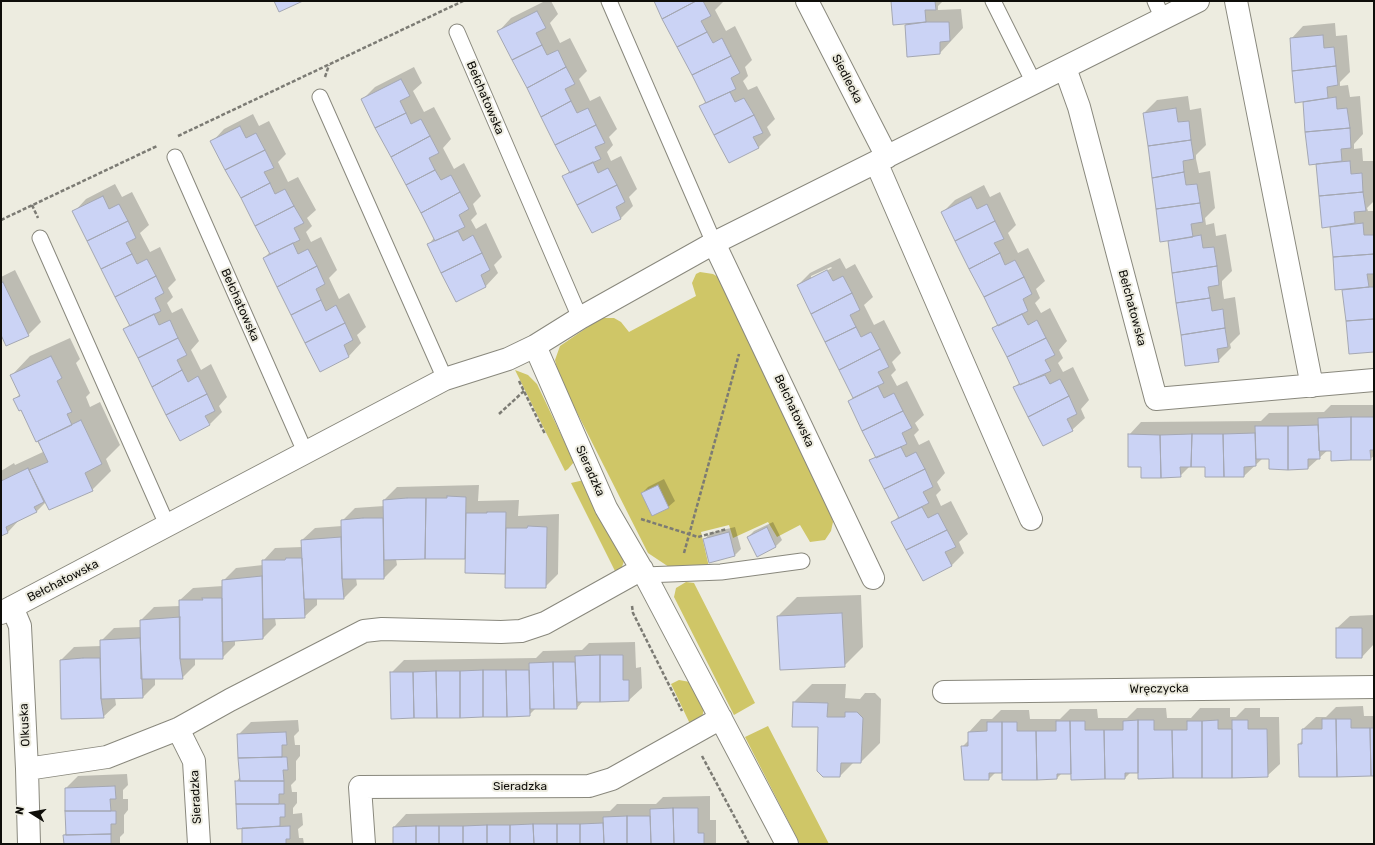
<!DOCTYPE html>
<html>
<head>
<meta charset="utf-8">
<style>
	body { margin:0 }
	#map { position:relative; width:1375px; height:845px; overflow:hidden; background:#edece0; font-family:Rubik,sans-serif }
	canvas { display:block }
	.frame { position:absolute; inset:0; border:2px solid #0f0e0a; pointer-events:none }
	.north { position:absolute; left:12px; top:793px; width:40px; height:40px; -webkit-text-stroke:3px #edece0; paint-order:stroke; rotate:281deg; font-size:11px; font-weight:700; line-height:16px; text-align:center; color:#0f0e0a }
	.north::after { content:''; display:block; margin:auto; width:14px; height:18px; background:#0f0e0a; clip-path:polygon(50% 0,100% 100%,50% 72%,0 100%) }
</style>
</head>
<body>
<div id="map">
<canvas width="1375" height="845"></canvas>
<div class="frame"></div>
<div class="north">N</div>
</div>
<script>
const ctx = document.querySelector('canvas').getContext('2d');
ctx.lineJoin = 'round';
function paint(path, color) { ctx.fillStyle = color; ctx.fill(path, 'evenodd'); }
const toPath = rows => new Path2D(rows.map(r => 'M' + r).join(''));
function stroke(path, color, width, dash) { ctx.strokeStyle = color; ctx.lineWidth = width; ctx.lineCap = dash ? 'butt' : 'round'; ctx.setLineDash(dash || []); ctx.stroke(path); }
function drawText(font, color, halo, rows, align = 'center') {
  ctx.font = font + ' Rubik,sans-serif'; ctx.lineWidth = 4; ctx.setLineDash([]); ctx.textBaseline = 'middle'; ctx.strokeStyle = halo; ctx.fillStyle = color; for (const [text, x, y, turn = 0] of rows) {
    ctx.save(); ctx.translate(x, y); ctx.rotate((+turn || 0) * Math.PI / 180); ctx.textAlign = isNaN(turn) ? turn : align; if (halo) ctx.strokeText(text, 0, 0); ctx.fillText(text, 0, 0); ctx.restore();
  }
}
const green = toPath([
	[700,272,713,274,718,277,723,286,831,510,833,522,831,531,825,540,810,542,800,525,777,537,768,522,733,538,729,525,701,532,709,567,669,567,648,553,559,377,555,360,560,346,601,318,614,318,621,322,629,332,696,296,692,283,696,274],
	[515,370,528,375,537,384,574,462,568,469,565,471],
	[584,480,626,555,621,570,616,573,571,483],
	[686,582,694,583,755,703,734,715,674,597,676,588],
	[679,680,690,682,704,708,702,718,691,726,671,684],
	[768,726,829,844,800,844,745,737]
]);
const shadow = toPath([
	[545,1,551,1,558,14,550,23,560,43,570,38,587,71,579,79,590,101,600,96,617,129,609,137,613,145,607,152,611,161,621,156,637,189,629,197,633,206,621,218,564,176,570,171,499,31,511,18],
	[654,1,722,1,723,2,715,10,726,31,735,26,752,60,745,67,748,76,743,81,748,90,757,86,775,119,767,127,771,135,758,148,701,106,706,101],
	[892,1,943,1,938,6,938,10,961,9,963,28,940,53,908,55,906,24,894,24],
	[1335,23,1336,36,1347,35,1350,72,1340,82,1340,86,1348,85,1350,97,1360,96,1363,134,1354,144,1354,149,1362,148,1363,161,1374,161,1374,201,1367,208,1368,211,1374,211,1374,351,1350,353,1343,289,1336,289,1331,226,1317,163,1310,164,1304,101,1291,39,1303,26],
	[414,67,422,83,413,91,424,112,434,107,451,139,443,148,454,169,464,163,481,196,473,204,477,214,471,220,476,229,486,223,502,257,494,265,498,273,486,286,456,300,428,245,434,238,362,100,375,87],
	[1188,96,1190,110,1201,108,1206,145,1196,155,1196,159,1199,173,1210,171,1215,208,1205,218,1206,225,1214,223,1216,236,1226,234,1232,271,1222,281,1222,285,1224,299,1235,297,1240,334,1230,344,1231,348,1218,361,1186,365,1169,240,1144,113,1157,100],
	[253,114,259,126,269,121,286,154,278,162,288,182,298,177,316,210,307,218,312,226,306,232,311,242,321,237,337,270,329,278,339,299,349,293,366,327,357,335,361,343,349,356,321,370,264,258,270,252,212,142,224,129],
	[115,184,122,197,132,192,149,225,140,233,150,252,160,247,176,280,168,288,173,297,167,303,172,313,182,308,199,341,191,350,201,370,211,364,227,397,219,406,222,412,210,424,124,330,130,324,74,212,86,199],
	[984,185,990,197,1000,192,1016,225,1008,233,1018,253,1028,248,1045,281,1036,289,1040,298,1035,303,1041,313,1050,308,1067,341,1059,350,1063,358,1058,363,1063,372,1073,367,1089,400,1081,409,1085,418,1072,430,1015,387,1020,382,994,328,998,324,942,213,955,200],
	[840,258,846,269,855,264,873,297,864,305,874,325,884,320,901,353,892,362,896,370,891,375,897,386,907,381,924,415,915,423,919,430,914,435,919,445,929,440,945,473,937,482,941,490,936,495,941,506,951,501,968,534,959,542,964,553,952,565,923,580,893,522,899,516,871,461,876,456,849,401,854,397,798,285,810,273],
	[831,267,832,268,811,279,811,276],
	[15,270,41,322,28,335,1,333,1,277],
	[70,338,80,359,76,363,90,393,86,397,90,407,100,402,120,445,106,459,111,471,92,490,49,509,46,502,36,512,20,519,8,532,1,535,1,471,14,463,15,465,43,452,15,399,20,394,12,375,30,356],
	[1331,405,1374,405,1374,456,1370,459,1328,450,1308,468,1270,458,1263,458,1244,476,1206,466,1190,466,1180,476,1142,466,1129,435,1141,422,1261,421,1269,413,1324,412],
	[664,479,675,501,668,507,642,493,648,487],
	[479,485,478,501,519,500,518,516,559,514,558,574,545,587,506,573,466,572,466,558,396,559,397,565,384,578,356,578,357,585,344,598,317,598,317,605,304,617,275,618,276,625,263,638,235,640,235,645,222,658,195,658,195,665,182,678,155,678,155,685,143,697,115,698,116,705,103,717,61,660,74,647,101,646,101,641,114,628,141,627,141,620,154,607,180,606,180,600,193,588,223,586,223,581,236,568,263,565,263,561,275,548,302,547,302,540,315,528,342,526,342,521,355,508,384,506,384,500,397,487],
	[773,522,782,540,776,546,757,555,748,537,754,531],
	[735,527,741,549,735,555,704,540,710,533],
	[861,595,863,647,844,666,778,616,797,597],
	[1374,615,1374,644,1362,657,1337,628,1350,616],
	[635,642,636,668,641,667,642,688,629,700,583,701,577,708,536,708,529,715,391,673,404,660,536,658,543,651,582,650,589,643],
	[812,684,846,684,845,698,860,699,865,693,875,693,881,699,880,743,861,762,854,762,840,776,819,726,794,702],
	[1363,706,1364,716,1374,716,1374,775,1299,744,1303,740,1303,729,1316,717,1326,717,1336,707],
	[1137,708,1166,708,1167,718,1191,718,1200,708,1230,708,1230,717,1236,717,1245,708,1260,708,1260,717,1279,717,1280,764,1267,776,1131,772,1125,778,1072,773,1062,773,1057,778,996,772,989,779,962,747,969,740,969,732,981,719,992,719,1001,710,1029,710,1030,719,1060,719,1070,709,1097,709,1098,718,1127,718],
	[298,720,299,731,294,736,295,745,300,745,300,756,296,761,296,780,291,785,292,792,297,792,297,803,293,808,293,814,302,813,303,825,298,829,299,838,303,838,304,844,244,844,236,782,240,777,238,735,251,722],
	[127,774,128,785,123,790,123,799,128,799,128,810,124,815,124,833,120,837,120,844,64,844,64,835,67,832,66,788,78,776],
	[710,796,710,820,716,820,716,844,394,844,394,827,406,814,610,811,617,804,656,804,663,797]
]);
const building = toPath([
	[274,1,303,1,279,12,274,1],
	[654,1,696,1,662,19,654,1],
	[696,1,703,1,711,16,701,21,707,32,677,47,662,19,696,1],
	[891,1,935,1,936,10,925,10,926,22,893,25,891,1],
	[537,11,546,28,536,33,542,45,512,60,497,31,537,11],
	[926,22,949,22,950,41,940,42,940,54,907,57,905,25,926,22],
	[707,32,713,43,722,38,731,56,692,75,677,47,707,32],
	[1323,35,1324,48,1334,47,1336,66,1292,71,1290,38,1323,35],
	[542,45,547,55,558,50,566,67,527,88,512,60,542,45],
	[731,56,740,73,731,78,736,89,706,103,692,75,731,56],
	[1336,66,1338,85,1327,87,1328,98,1295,103,1292,71,1336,66],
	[566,67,575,84,565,89,571,101,541,117,527,88,566,67],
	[401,79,410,96,400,101,406,113,375,128,361,99,401,79],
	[730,92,735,102,744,98,754,115,714,135,699,106,730,92],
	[1336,97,1337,109,1347,108,1350,128,1305,132,1303,102,1336,97],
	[571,101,577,113,588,108,596,125,555,145,541,117,571,101],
	[1176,108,1178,122,1189,121,1191,140,1148,146,1143,113,1176,108],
	[406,113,411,124,421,119,430,136,391,157,375,128,406,113],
	[754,115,763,133,753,137,759,148,729,163,714,135,754,115],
	[596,125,605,143,595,147,601,159,570,173,555,145,596,125],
	[240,126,246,138,256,133,265,150,225,170,210,141,240,126],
	[1350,128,1351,148,1341,149,1342,161,1309,165,1305,132,1350,128],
	[430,136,439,153,429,158,435,170,406,185,391,157,430,136],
	[1191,140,1194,159,1183,161,1184,172,1152,178,1148,146,1191,140],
	[265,150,274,168,264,172,270,183,241,198,225,170,265,150],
	[1350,161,1351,174,1362,173,1363,192,1319,196,1316,164,1350,161],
	[593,162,598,173,608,168,617,185,577,205,562,176,593,162],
	[435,170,441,180,451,175,460,192,421,213,406,185,435,170],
	[1184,172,1186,185,1197,184,1200,203,1156,209,1152,178,1184,172],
	[270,183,275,194,285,189,294,206,255,226,241,198,270,183],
	[617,185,625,202,616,207,621,219,592,233,577,205,617,185],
	[460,192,469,209,459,215,465,227,435,241,421,213,460,192],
	[1363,192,1366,211,1354,212,1355,223,1322,228,1319,196,1363,192],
	[103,196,109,209,119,204,128,221,87,241,72,211,103,196],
	[971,197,977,209,987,204,995,221,955,241,941,212,971,197],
	[1200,203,1203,222,1191,224,1193,237,1160,242,1156,209,1200,203],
	[294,206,304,223,294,228,300,240,270,254,255,226,294,206],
	[128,221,136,238,126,243,132,254,101,269,87,241,128,221],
	[995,221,1004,239,994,243,1000,253,969,269,955,241,995,221],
	[1363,223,1364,235,1374,235,1374,254,1333,257,1330,227,1363,223],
	[458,231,463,241,473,235,482,253,441,273,427,244,458,231],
	[1201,235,1203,248,1214,247,1217,266,1172,273,1168,241,1201,235],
	[293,243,298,254,308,249,317,266,277,287,263,258,293,243],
	[482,253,490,270,481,275,486,287,456,302,441,273,482,253],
	[1000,253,1005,265,1015,260,1024,277,984,297,969,269,1000,253],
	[132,254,137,264,147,259,156,276,115,297,101,269,132,254],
	[1374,254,1374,274,1367,274,1369,287,1335,290,1333,257,1374,254],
	[317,266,325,284,316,289,321,300,291,315,277,287,317,266],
	[1217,266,1219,285,1208,287,1210,298,1176,303,1172,273,1217,266],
	[827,270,833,281,843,276,852,293,811,314,797,285,827,270],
	[156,276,164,293,155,298,161,311,130,326,115,297,156,276],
	[1024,277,1032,294,1023,299,1028,311,998,326,984,297,1024,277],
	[3,282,29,336,6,346,1,335,1,283,3,282],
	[1369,287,1374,287,1374,319,1346,321,1342,290,1369,287],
	[852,293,860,310,850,315,856,327,825,342,811,314,852,293],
	[1210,298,1212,311,1223,309,1225,328,1181,335,1176,303,1210,298],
	[321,300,326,311,336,305,345,323,305,343,291,315,321,300],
	[154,314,159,325,170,320,178,338,138,358,123,329,154,314],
	[1022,314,1028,325,1037,320,1046,338,1007,357,992,328,1022,314],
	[1374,319,1374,352,1349,354,1346,321,1374,319],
	[345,323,353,340,344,345,349,357,320,372,305,343,345,323],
	[856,327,861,337,871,332,880,349,839,370,825,342,856,327],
	[1225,328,1228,347,1217,349,1219,362,1185,366,1181,335,1225,328],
	[178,338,187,355,177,360,182,370,152,387,138,358,178,338],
	[1046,338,1055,355,1045,360,1051,371,1020,385,1007,357,1046,338],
	[880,349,889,367,878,372,884,383,853,398,839,370,880,349],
	[51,356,62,378,57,381,72,412,67,414,72,425,36,442,21,410,19,411,13,399,20,396,10,375,51,356],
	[182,370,188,382,198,376,207,394,166,415,152,387,182,370],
	[1045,375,1050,384,1060,379,1069,396,1028,417,1013,387,1045,375],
	[878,386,884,398,894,393,903,411,862,431,848,401,878,386],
	[207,394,215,411,205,416,210,425,180,441,166,415,207,394],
	[1069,396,1077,414,1067,419,1073,431,1043,446,1028,417,1069,396],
	[903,411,912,428,902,433,907,444,876,458,862,431,903,411],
	[1351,417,1374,417,1374,450,1370,450,1371,460,1351,460,1351,417],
	[1351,417,1351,460,1331,461,1331,451,1319,451,1318,418,1351,417],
	[81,420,102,464,85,473,93,491,49,510,29,470,48,462,38,441,81,420],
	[1318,425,1320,459,1308,459,1308,469,1288,470,1288,426,1318,425],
	[1255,426,1288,426,1288,470,1269,469,1269,459,1256,459,1255,426],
	[1255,433,1256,466,1244,467,1244,477,1224,477,1223,434,1255,433],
	[1128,434,1160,435,1161,478,1141,478,1141,467,1128,467,1128,434],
	[1192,434,1191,467,1180,467,1181,477,1161,478,1160,435,1192,434],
	[1192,434,1223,434,1224,477,1205,477,1205,467,1191,467,1192,434],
	[901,447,906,457,916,452,925,469,884,489,869,460,901,447],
	[28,468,44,502,34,507,37,512,6,527,8,533,1,536,1,481,28,468],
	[925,469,933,487,923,492,929,503,899,518,884,489,925,469],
	[658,485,669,508,652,516,641,493,658,485],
	[447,496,466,497,465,559,425,559,426,498,447,498,447,496],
	[407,498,426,498,425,559,384,560,383,500,407,498],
	[922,507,928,518,938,513,947,530,906,550,891,522,922,507],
	[487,512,506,512,505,574,465,573,466,513,487,513,487,512],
	[363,518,383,518,384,579,342,579,341,520,363,518],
	[528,526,547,527,546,588,505,588,506,528,527,528,528,526],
	[767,527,776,547,757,557,747,537,767,527],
	[947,530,956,547,945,552,952,566,923,581,906,550,947,530],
	[729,532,735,556,709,563,703,539,729,532],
	[341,537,342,579,344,599,304,599,301,540,341,537],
	[286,558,302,558,305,618,263,619,262,560,285,560,286,558],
	[262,576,263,639,222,642,222,580,262,576],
	[202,598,222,598,223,659,180,659,179,600,203,600,202,598],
	[842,613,845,667,780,670,777,616,842,613],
	[180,617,180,659,183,679,141,679,140,620,180,617],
	[1336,628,1362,628,1362,658,1336,658,1336,628],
	[140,638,143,698,101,699,100,640,140,638],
	[600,655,623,655,623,680,629,680,629,701,600,702,600,655],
	[600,655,600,702,577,702,575,656,600,655],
	[83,658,100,658,101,699,104,718,61,719,60,660,83,658],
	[553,662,575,662,577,709,554,709,553,662],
	[553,662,554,709,530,709,529,663,553,662],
	[483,670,506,670,507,717,483,717,483,670],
	[483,670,483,717,460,718,460,671,483,670],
	[506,670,529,670,530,716,507,717,506,670],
	[436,671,460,671,460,718,437,718,436,671],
	[436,671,437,718,414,718,413,672,436,671],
	[390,672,413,672,414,718,391,719,390,672],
	[793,702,828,703,827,717,845,717,845,712,857,712,863,718,861,763,841,763,840,777,823,777,817,771,818,727,792,727,793,702],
	[1322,719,1336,719,1337,777,1299,777,1298,744,1302,744,1302,729,1322,729,1322,719],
	[1336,719,1351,719,1351,728,1370,728,1371,776,1337,777,1336,719],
	[1138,720,1154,720,1154,730,1172,730,1173,778,1138,779,1138,720],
	[1138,720,1138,773,1125,773,1125,779,1105,779,1104,730,1123,730,1123,721,1138,720],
	[1218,720,1218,729,1232,729,1232,778,1202,778,1202,721,1218,720],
	[1232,720,1248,720,1248,729,1267,729,1268,777,1232,778,1232,720],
	[1056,721,1070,721,1071,774,1057,774,1057,779,1037,780,1036,731,1056,731,1056,721],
	[1070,721,1085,721,1085,730,1104,730,1105,779,1071,780,1070,721],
	[1187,721,1202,721,1202,778,1173,778,1172,730,1187,730,1187,721],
	[987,722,1002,722,1002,773,989,773,989,780,964,780,961,746,968,746,968,732,987,731,987,722],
	[1002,722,1017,722,1017,731,1036,731,1037,780,1002,780,1002,722],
	[1370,728,1374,728,1374,776,1371,776,1370,728],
	[286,732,287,745,282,745,282,757,238,758,237,734,286,732],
	[282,757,287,757,288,770,283,770,284,781,240,781,238,758,282,757],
	[235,781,284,781,284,794,279,794,279,804,236,804,235,781],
	[115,786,116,799,110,799,111,811,65,811,65,788,115,786],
	[236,804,285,804,285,817,280,817,280,826,237,829,236,804],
	[673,808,698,808,698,833,704,833,704,844,674,844,673,808],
	[673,808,674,844,651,844,650,809,673,808],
	[65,811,116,811,116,824,111,824,111,834,66,835,65,811],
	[627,816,650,816,651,844,627,844,627,816],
	[627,816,627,844,604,844,603,817,627,816],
	[603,823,604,844,580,844,580,824,603,823],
	[533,824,557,824,557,844,534,844,533,824],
	[533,824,534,844,510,844,510,825,533,824],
	[557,824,580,824,580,844,557,844,557,824],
	[487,825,510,825,510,844,487,844,487,825],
	[487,825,487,844,463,844,463,826,487,825],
	[290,826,290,839,286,839,286,844,242,844,242,828,290,826],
	[416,826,439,826,439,844,416,844,416,826],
	[416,826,416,844,393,844,393,827,416,826],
	[439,826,463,826,463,844,439,844,439,826],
	[111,834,111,844,64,844,63,835,111,834]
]);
const path = toPath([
	[325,77,329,65],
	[178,136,463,1],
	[32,205,38,218],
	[1,220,157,146],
	[519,381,545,434],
	[499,414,524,391],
	[641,519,698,537,727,529],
	[684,553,739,354],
	[632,606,633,613,682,711],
	[702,756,749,844]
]);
const service = toPath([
	[609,1,714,243],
	[993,1,1034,83],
	[1155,1,1163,19],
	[457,32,580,318],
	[320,97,445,379],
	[175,157,306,454],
	[40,238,168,527],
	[645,575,721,572,802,561]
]);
const minor = toPath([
	[807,1,887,157],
	[1236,1,1312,386],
	[1065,68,1079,107,1156,399,1374,380],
	[876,162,1031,519],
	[714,243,873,578],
	[535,346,606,508,645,575,787,844],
	[12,607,20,626,27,769,29,844],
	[1,613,445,379,508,359,535,346,580,318,714,243,1198,1],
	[944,692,1374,687],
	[178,729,194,761,199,844],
	[27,769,107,757,178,729,230,700,364,631,382,629,501,632,521,631,545,623,642,569],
	[364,844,360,787,589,786,612,779,721,718]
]);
const streetNames = [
	["Siedlecka",847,79,63],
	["Bełchatowska",485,98,67],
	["Bełchatowska",240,305,66],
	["Bełchatowska",1132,308,75],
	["Bełchatowska",794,411,65],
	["Sieradzka",590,471,66],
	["Bełchatowska",63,581,-27],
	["Wręczycka",1159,689,-1],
	["Olkuska",25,725,-93],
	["Sieradzka",520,787],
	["Sieradzka",196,797,-93]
];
paint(green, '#cfc667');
paint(shadow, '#0003');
paint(building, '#cbd3f5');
stroke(building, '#a4a7b2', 1);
stroke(service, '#89887d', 17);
stroke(minor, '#89887d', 24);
stroke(path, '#7c7b74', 2.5, [4, 2]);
stroke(service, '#fff', 15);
stroke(minor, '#fff', 22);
drawText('12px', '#0f0e0a', '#edece0', streetNames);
</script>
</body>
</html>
